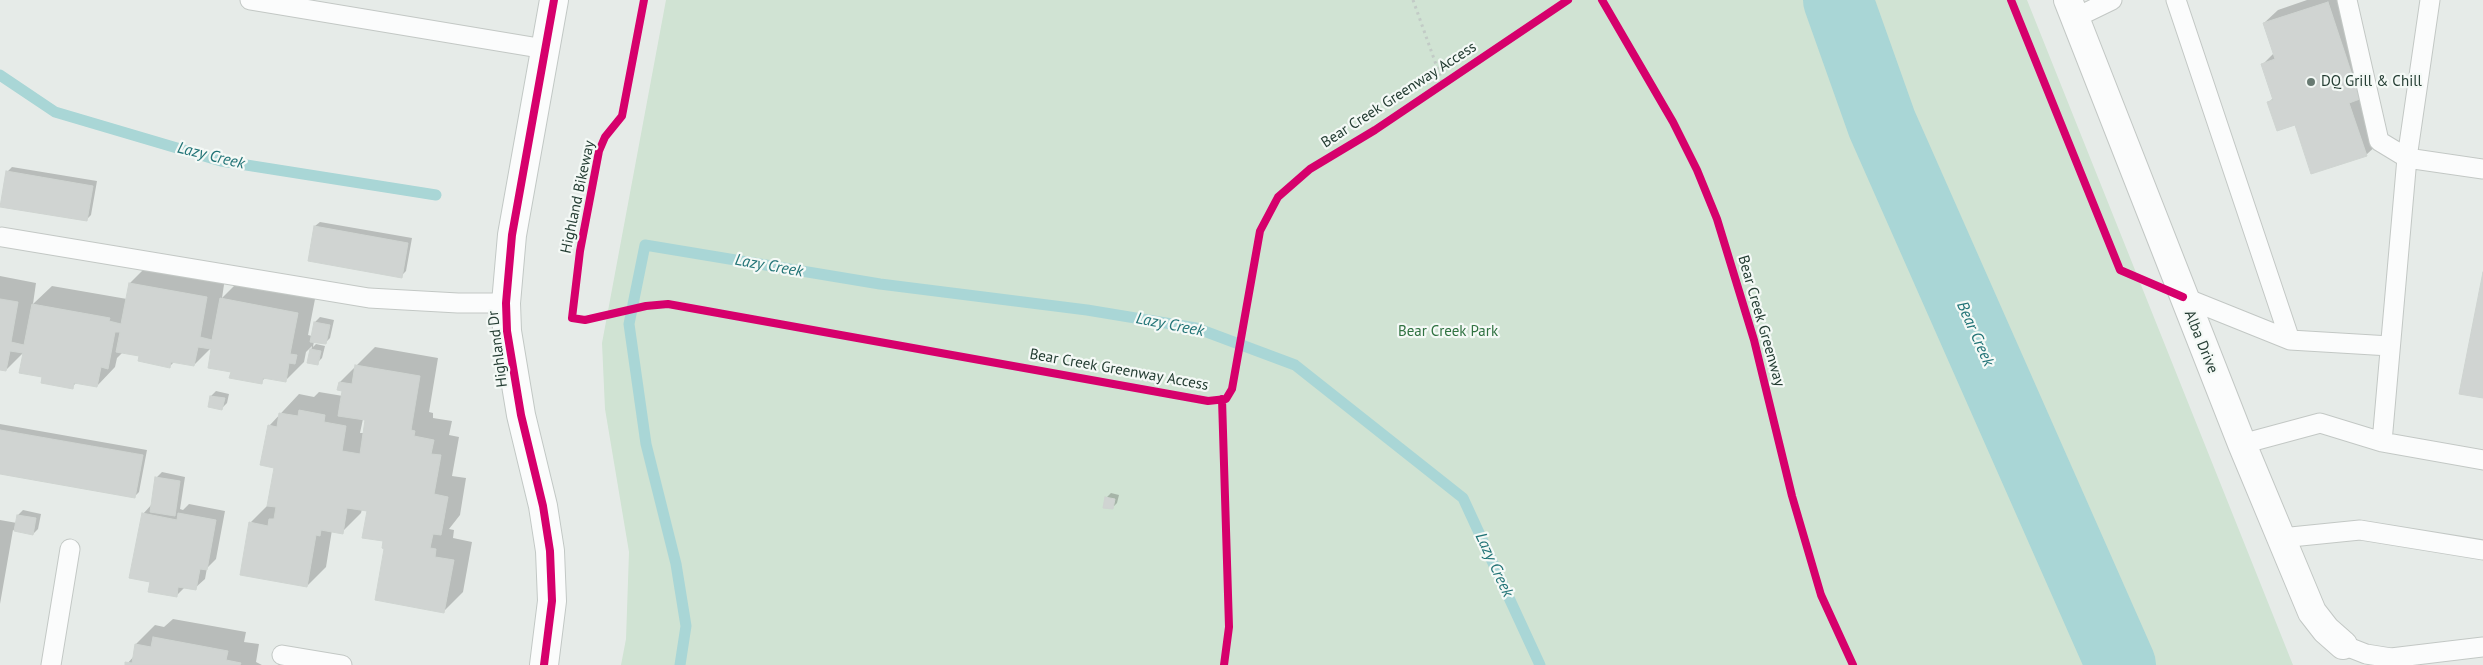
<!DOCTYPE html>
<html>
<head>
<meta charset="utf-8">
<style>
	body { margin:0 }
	canvas { display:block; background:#e6ebe8 }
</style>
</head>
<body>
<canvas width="2483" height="665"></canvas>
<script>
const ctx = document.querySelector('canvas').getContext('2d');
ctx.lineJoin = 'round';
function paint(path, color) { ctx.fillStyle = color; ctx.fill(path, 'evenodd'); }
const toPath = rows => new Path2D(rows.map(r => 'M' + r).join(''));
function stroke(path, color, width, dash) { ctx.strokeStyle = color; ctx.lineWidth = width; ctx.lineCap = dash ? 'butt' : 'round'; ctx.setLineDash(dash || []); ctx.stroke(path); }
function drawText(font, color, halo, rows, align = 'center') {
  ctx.font = font + ' "PT Sans",sans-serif'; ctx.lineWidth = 4.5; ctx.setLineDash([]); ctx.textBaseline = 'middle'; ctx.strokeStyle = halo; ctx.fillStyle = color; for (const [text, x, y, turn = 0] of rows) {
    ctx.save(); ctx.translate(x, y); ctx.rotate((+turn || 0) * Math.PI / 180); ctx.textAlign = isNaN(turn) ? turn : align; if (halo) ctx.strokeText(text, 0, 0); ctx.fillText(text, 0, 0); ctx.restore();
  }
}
const green = toPath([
	[666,0,2027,0,2293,665,621,665,626,639,629,552,605,409,602,343]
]);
const shadow = toPath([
	[2307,0,2345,0,2380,142,2366,155,2296,124,2269,102,2274,97,2263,64,2274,53,2264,23,2278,10],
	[12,167,97,181,91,215,86,220,7,172],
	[320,222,412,238,406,271,401,276,315,226],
	[149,264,225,278,222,298,240,280,316,294,308,335,312,336,315,322,320,317,334,320,330,338,325,343,314,341,313,347,316,344,325,346,322,358,317,363,309,362,312,346,306,352,304,362,285,381,266,377,261,382,232,371,213,346,194,365,175,361,170,366,141,355,123,352,117,358,115,367,97,386,77,382,72,387,44,376,25,351,6,370,0,369,0,276,36,283,33,304,52,286,127,299,130,283],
	[375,347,438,358,429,412,433,413,433,418,452,421,449,435,459,437,452,476,466,478,460,515,449,529,454,530,453,538,472,542,463,592,444,611,386,548,384,540,368,510,362,509,361,513,342,532,332,530,326,567,307,586,250,523,269,504,276,467,269,426,299,394,314,397,319,392,343,396,344,390,340,382],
	[363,419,366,419,364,433,360,433],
	[216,391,229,394,227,403,222,408,211,396],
	[0,424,147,450,139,492,134,497,0,473],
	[162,472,185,477,180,509,183,510,189,504,225,511,216,559,207,568,205,579,195,588,185,587,176,596,151,581,143,514,152,504,157,477],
	[1111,493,1119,495,1117,503,1112,508,1106,498],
	[23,510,41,514,38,529,33,534,13,530,0,604,0,520,17,523,18,515],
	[173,619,246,632,244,642,259,644,256,662,262,665,126,665,135,655,136,644,155,625,164,627]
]);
const stream = toPath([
	[0,75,55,112,221,161,436,195],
	[680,665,686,626,676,564,646,444,629,324,645,245,880,284,1087,310,1196,328,1295,365,1463,498,1540,665]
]);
const river = toPath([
	[1838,0,1882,124,2121,665]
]);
const building = toPath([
	[2328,2,2360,99,2349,103,2367,156,2311,174,2295,125,2277,131,2267,102,2273,100,2261,64,2275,59,2263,23,2328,2],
	[6,171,93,186,87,221,0,207,6,171],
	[314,226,408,243,402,278,308,261,314,226],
	[2483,272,2483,398,2459,394,2483,272],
	[129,283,207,297,200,337,212,340,220,298,298,313,290,354,297,355,295,364,289,363,286,382,263,378,262,384,229,378,231,372,208,368,211,349,198,347,194,366,171,362,170,368,138,361,139,356,116,352,120,332,115,332,108,369,101,367,97,387,74,383,73,389,41,383,42,377,19,373,23,353,10,351,6,371,0,370,0,299,18,302,11,342,24,345,32,304,110,318,109,321,121,324,129,283],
	[314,322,330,325,326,344,310,342,314,322],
	[310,349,321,351,318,365,307,363,310,349],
	[355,365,420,376,411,430,415,431,414,436,434,440,431,454,441,455,434,494,448,497,441,535,433,534,430,548,436,549,435,557,454,560,444,613,375,600,384,549,382,548,383,541,362,538,367,511,347,508,343,534,321,530,320,536,316,535,307,587,240,575,249,522,268,526,269,519,274,519,276,507,267,506,274,468,260,465,268,425,277,427,279,413,298,416,299,410,325,415,324,422,346,426,342,451,360,454,365,420,338,416,342,391,337,390,339,382,352,384,355,365],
	[210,396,225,398,222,410,208,407,210,396],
	[0,430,143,455,135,498,0,474,0,430],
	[155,477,180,481,175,516,150,512,155,477],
	[1105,497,1115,499,1113,509,1103,508,1105,497],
	[142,513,177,520,178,513,216,520,207,570,200,569,196,590,178,587,177,597,148,592,150,582,129,578,142,513],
	[17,515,36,518,33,535,14,531,17,515],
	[153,637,228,651,226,660,241,663,240,665,125,665,125,662,132,663,135,644,151,647,153,637]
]);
const path = toPath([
	[1413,0,1443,84]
]);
const lane = toPath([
	[250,0,545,49],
	[2176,0,2290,340],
	[2347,0,2379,141,2407,158,2430,0],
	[2075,18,2112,0],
	[2,237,369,298,458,303,506,303],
	[2183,297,2290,340,2390,346],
	[2382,442,2407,158,2483,169],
	[2242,444,2320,423,2382,442,2483,460],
	[2281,538,2360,530,2483,550],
	[2343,645,2366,654,2391,658,2483,647],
	[282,655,342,665],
	[51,665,70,549]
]);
const street = toPath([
	[2068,0,2242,444,2312,612,2326,630,2343,645]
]);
const secondary = toPath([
	[544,665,552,601,550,551,543,506,521,415,507,331,506,303,512,235,554,0]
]);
const cycleway = toPath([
	[644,0,622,116,605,137,599,151,580,251,572,318,585,320,646,306,668,304,1208,401,1226,399,1232,389,1260,231,1278,197,1310,169,1375,130,1568,0],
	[1602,0,1673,122,1697,170,1717,219,1754,340,1792,496,1821,595,1853,665],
	[2011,0,2120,270,2183,297],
	[1222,399,1229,627,1224,665],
	[544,665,552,601,550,551,543,506,521,415,507,331,506,303,512,235,554,0]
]);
const markers = [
	[2311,82,5,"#687a72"]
];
const poiNames = [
	["DQ Grill & Chill",2321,82]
];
const streetNames = [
	["Bear Creek Greenway Access",1399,95,-33],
	["Highland Bikeway",578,197,-78],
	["Bear Creek Greenway",1761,321,74],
	["Alba Drive",2201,342,68],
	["Highland Dr",498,349,-97],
	["Bear Creek Greenway Access",1119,370,10]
];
const parkNames = [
	["Bear Creek Park",1448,332]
];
const waterNames = [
	["Lazy Creek",211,156,14],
	["Lazy Creek",769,266,10],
	["Lazy Creek",1170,325,11],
	["Bear Creek",1975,334,66],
	["Lazy Creek",1494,565,65]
];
paint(green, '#d0e3d3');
paint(shadow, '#0003');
stroke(stream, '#a9d6d6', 11);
stroke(river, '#a9d6d6', 70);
paint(building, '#d0d4d2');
stroke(building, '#cfd4d1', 1);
stroke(lane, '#c3c8c5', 21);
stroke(street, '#c3c8c5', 30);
stroke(secondary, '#c2c8c5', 30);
stroke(path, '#c2cbc6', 3, [2.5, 4]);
stroke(lane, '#fbfcfc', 19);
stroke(street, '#fbfcfc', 28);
stroke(secondary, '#fbfcfc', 28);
stroke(cycleway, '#d6006c', 8);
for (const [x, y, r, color] of markers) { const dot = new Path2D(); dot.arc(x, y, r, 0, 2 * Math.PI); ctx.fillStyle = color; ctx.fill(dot); stroke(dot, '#f4f9f6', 2); }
drawText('15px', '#243d33', '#f4f9f6', poiNames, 'left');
drawText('15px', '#243d33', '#f4f9f6', streetNames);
drawText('15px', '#307241', '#f4f9f6', parkNames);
drawText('italic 16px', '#217376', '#f4f9f6', waterNames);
</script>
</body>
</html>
